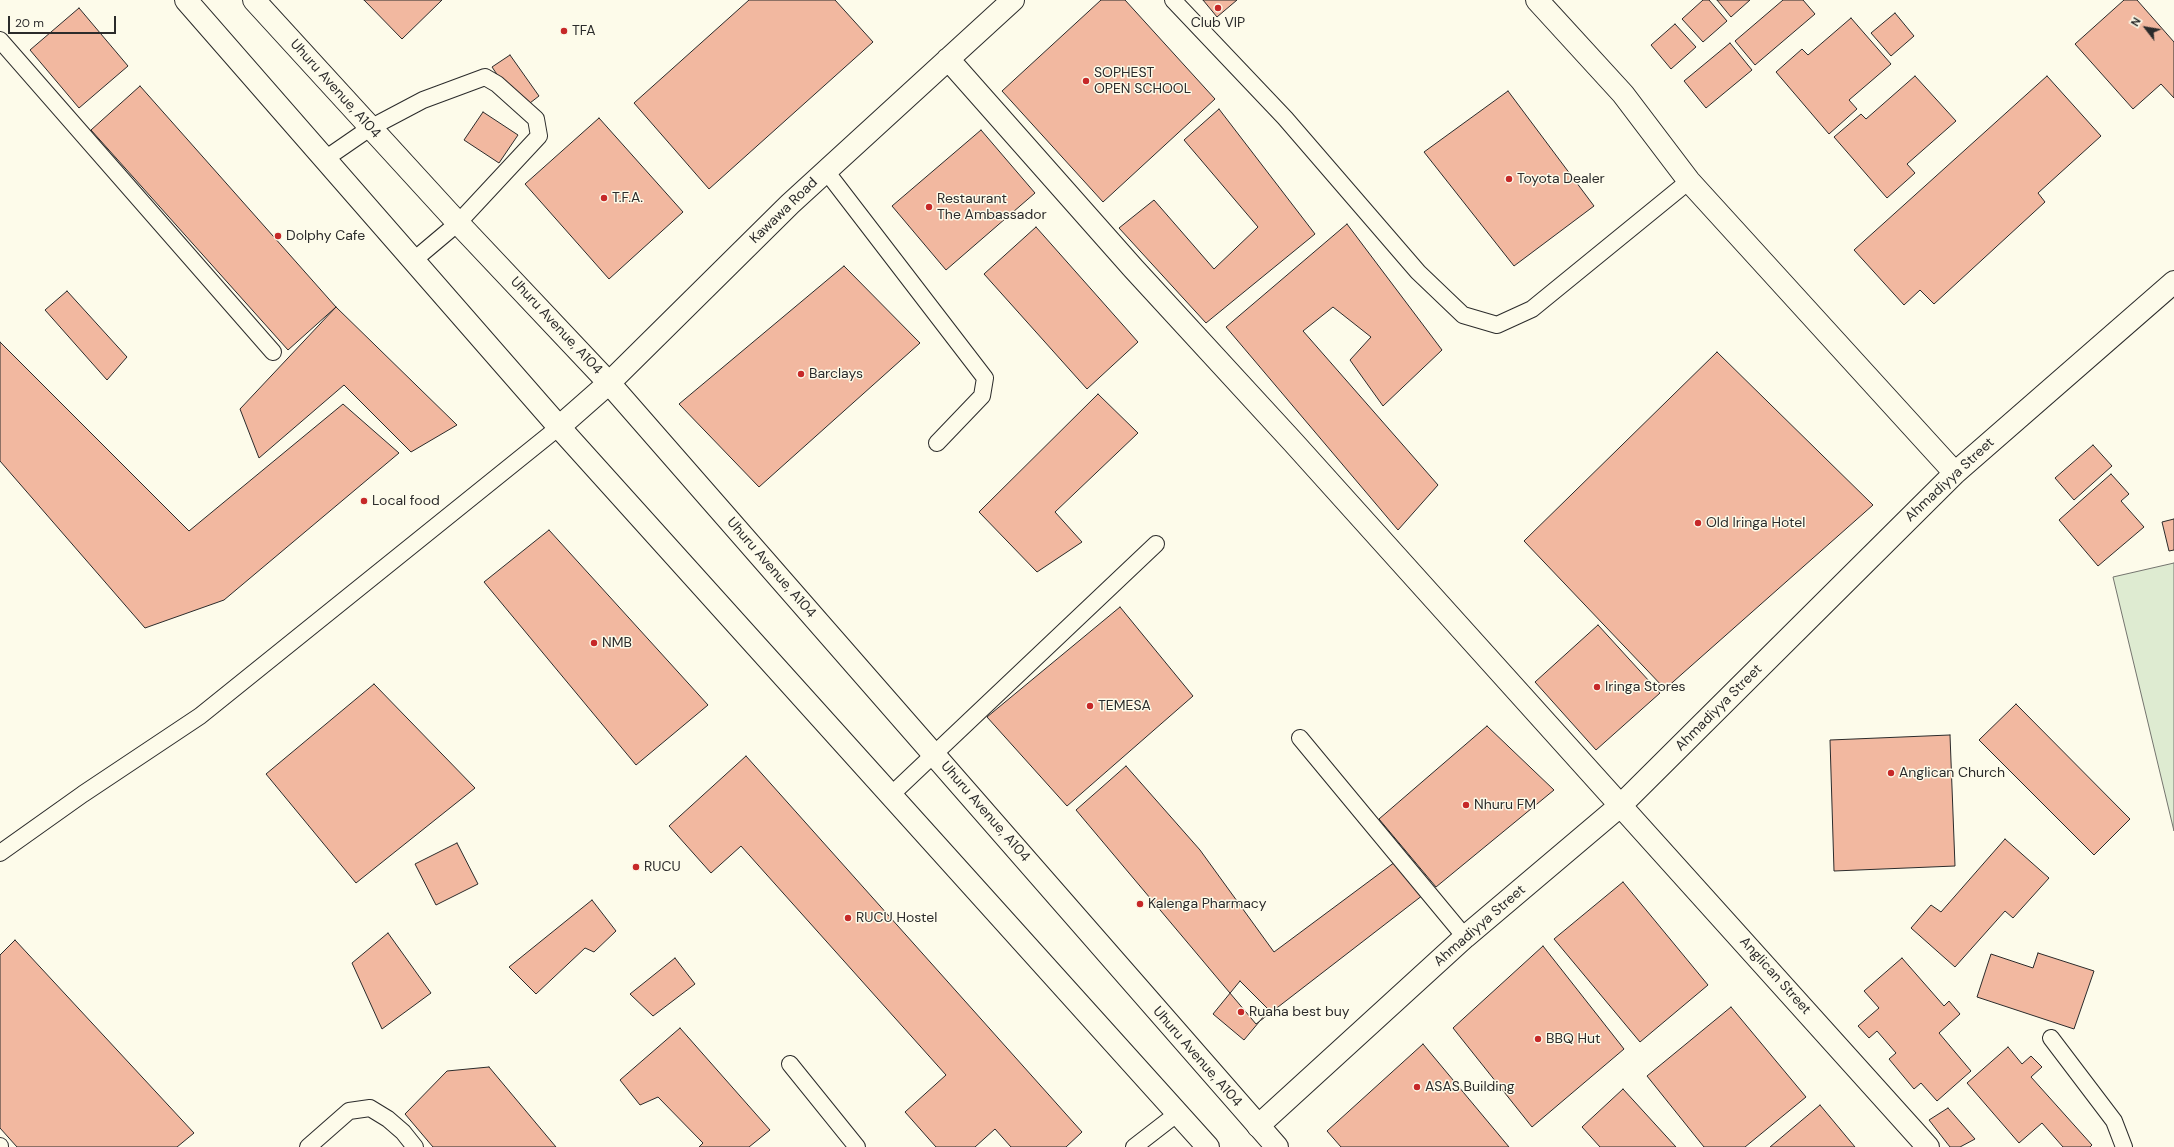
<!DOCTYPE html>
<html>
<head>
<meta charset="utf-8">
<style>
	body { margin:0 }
	#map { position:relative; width:2174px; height:1147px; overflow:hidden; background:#fdfbea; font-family:"DM Sans",sans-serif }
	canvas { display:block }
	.north { position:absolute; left:2126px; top:8px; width:40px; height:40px; -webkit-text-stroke:3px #fdfbea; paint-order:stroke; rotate:301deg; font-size:11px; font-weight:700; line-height:16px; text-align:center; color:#2b2b2b }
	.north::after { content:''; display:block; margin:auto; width:14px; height:18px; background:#2b2b2b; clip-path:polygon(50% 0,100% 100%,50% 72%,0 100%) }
	.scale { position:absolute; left:8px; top:16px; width:108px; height:18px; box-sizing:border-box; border:2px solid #2b2b2b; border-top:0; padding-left:5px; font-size:12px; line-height:14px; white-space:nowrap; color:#2b2b2b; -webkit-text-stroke:3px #fdfbea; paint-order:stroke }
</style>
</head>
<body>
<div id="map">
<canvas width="2174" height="1147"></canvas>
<div class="north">N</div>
<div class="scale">20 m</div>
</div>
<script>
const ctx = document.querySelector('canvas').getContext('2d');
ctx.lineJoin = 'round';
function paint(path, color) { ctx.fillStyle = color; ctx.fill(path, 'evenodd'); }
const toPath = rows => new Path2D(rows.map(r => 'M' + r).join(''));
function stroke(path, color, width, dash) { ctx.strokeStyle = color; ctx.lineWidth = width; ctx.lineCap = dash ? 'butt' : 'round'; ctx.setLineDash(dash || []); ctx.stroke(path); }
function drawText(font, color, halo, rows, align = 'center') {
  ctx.font = font + ' "DM Sans",sans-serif'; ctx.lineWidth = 3; ctx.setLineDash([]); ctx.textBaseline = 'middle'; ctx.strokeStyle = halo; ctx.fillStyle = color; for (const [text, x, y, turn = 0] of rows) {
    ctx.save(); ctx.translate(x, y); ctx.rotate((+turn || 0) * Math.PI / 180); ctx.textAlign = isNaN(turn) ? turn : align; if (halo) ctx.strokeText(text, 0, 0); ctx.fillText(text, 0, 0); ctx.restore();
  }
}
const green = toPath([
	[2174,563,2174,831,2113,577,2174,563]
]);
const building = toPath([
	[364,0,442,0,402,39,364,0],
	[749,0,835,0,873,42,709,189,634,103,749,0],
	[1101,0,1125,0,1215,99,1103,202,1002,91,1101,0],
	[1203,0,1237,0,1217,17,1203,0],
	[1703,0,1709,0,1727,21,1703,42,1682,19,1703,0],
	[1717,0,1750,0,1731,17,1717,0],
	[1783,0,1803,0,1815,14,1755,65,1735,41,1783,0],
	[2124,0,2137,0,2174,42,2174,98,2161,84,2133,109,2075,44,2124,0],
	[79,8,128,66,79,108,30,50,79,8],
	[1895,13,1914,36,1891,56,1871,33,1895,13],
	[1851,18,1891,64,1849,100,1857,109,1829,134,1776,72,1802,49,1808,55,1851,18],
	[1675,24,1696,47,1671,69,1651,45,1675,24],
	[1730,43,1752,70,1706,108,1684,81,1730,43],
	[510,55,539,96,521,110,492,67,510,55],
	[1915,76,1956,121,1907,164,1915,173,1887,198,1834,137,1861,114,1866,119,1915,76],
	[2047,76,2101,136,2038,193,2045,202,1934,304,1920,290,1904,305,1854,250,2047,76],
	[140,86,336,307,288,350,91,130,140,86],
	[1508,91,1594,206,1514,266,1424,152,1508,91],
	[1219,109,1315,234,1206,323,1119,228,1154,200,1214,269,1258,227,1184,140,1219,109],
	[483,112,518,135,499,163,464,140,483,112],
	[599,118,683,212,609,279,525,184,599,118],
	[981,130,1035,193,946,270,892,206,981,130],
	[1347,224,1442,350,1383,406,1350,360,1371,337,1333,307,1303,331,1438,485,1398,530,1226,327,1347,224],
	[1036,227,1138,342,1087,389,984,274,1036,227],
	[844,266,920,343,759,487,679,404,844,266],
	[67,291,127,357,107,380,45,310,67,291],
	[336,307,457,425,411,452,344,385,259,458,240,409,336,307],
	[0,342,189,531,343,404,399,453,224,600,145,628,0,461,0,342],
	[1717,352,1873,505,1665,689,1524,541,1717,352],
	[1098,394,1138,433,1055,512,1082,542,1037,572,979,512,1098,394],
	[2093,445,2112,466,2074,500,2055,478,2093,445],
	[2111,474,2129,494,2121,501,2144,527,2098,566,2059,520,2111,474],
	[2174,519,2174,550,2169,551,2162,522,2174,519],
	[549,530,708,705,636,765,484,582,549,530],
	[1120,607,1193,696,1067,806,987,717,1120,607],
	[1598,625,1660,693,1596,750,1535,682,1598,625],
	[374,684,475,788,356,883,266,774,374,684],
	[2016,704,2130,819,2094,855,1979,740,2016,704],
	[1487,726,1554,790,1436,887,1379,819,1487,726],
	[1950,735,1955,866,1834,871,1830,740,1950,735],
	[746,756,1082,1132,1066,1147,1011,1147,995,1129,975,1147,936,1147,905,1112,946,1075,741,846,711,873,669,826,746,756],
	[1126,766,1200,850,1274,952,1395,862,1423,895,1256,1024,1076,810,1126,766],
	[2005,839,2049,878,2013,918,2005,911,1955,967,1911,928,1931,905,1941,912,2005,839],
	[457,843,478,884,436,905,415,864,457,843],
	[1623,882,1708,985,1640,1042,1554,939,1623,882],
	[592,900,616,931,594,952,585,948,536,994,509,967,592,900],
	[388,933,431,993,382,1029,352,963,388,933],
	[15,940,194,1133,177,1147,17,1147,0,1128,0,955,15,940],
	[1543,946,1624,1049,1532,1127,1453,1028,1543,946],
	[2038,953,2094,971,2074,1029,1977,997,1991,954,2033,968,2038,953],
	[675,958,695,984,653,1016,630,994,675,958],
	[1902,958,1944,1006,1949,1001,1960,1014,1939,1033,1971,1071,1937,1101,1921,1083,1914,1089,1889,1059,1896,1053,1877,1031,1869,1038,1858,1026,1879,1008,1864,991,1902,958],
	[1240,981,1269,1010,1244,1040,1213,1014,1240,981],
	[1731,1007,1806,1097,1745,1147,1704,1147,1647,1076,1731,1007],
	[680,1028,770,1130,749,1147,699,1147,703,1143,658,1097,640,1105,620,1080,680,1028],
	[1423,1044,1509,1147,1341,1147,1327,1131,1423,1044],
	[2008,1047,2022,1064,2031,1056,2042,1067,2031,1077,2092,1145,2090,1147,2063,1147,2042,1123,2019,1143,1967,1083,2008,1047],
	[489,1067,556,1147,433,1147,405,1114,447,1071,489,1067],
	[1623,1089,1676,1147,1600,1147,1582,1127,1623,1089],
	[1820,1105,1855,1147,1770,1147,1820,1105],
	[1948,1108,1975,1139,1960,1147,1950,1147,1929,1120,1948,1108]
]);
const service = toPath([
	[1173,0,1285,118,1418,272,1463,315,1497,325,1532,309,1689,181],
	[0,40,273,352],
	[325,159,370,128,423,100,485,77,497,84,536,119,539,136,458,223,414,260],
	[826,171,985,378,982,396,937,443],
	[1300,738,1465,937],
	[892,794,1156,544],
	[0,853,83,794,200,716,559,427],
	[2051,1038,2114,1121,2124,1147],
	[790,1064,857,1147],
	[0,1146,0,1147],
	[308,1147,349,1111,370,1108,388,1119,403,1132,415,1147],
	[1134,1147,1178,1113]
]);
const minor = toPath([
	[1537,0,1623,94,1689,181,1955,473],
	[948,59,1133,268,1293,442,1928,1147],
	[559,427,609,383,790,204,1013,0],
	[1258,1126,1465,937,1621,805,1955,473,2174,282]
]);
const trunk = toPath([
	[186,0,559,427,1208,1147],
	[254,0,458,223,609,383,1277,1147]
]);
const markers = [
	[1218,8,4,"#c62828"],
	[564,31,4,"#c62828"],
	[1086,81,4,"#c62828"],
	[1509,179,4,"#c62828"],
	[604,198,4,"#c62828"],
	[929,207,4,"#c62828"],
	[278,236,4,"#c62828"],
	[801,374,4,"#c62828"],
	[364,501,4,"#c62828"],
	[1698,523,4,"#c62828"],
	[594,643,4,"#c62828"],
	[1597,687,4,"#c62828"],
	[1090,706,4,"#c62828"],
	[1891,773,4,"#c62828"],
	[1466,805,4,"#c62828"],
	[636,867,4,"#c62828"],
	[1140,904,4,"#c62828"],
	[848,918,4,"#c62828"],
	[1241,1012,4,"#c62828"],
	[1538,1039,4,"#c62828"],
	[1417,1087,4,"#c62828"]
];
const poiNames = [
	["Club VIP",1218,23,"center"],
	["TFA",572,31],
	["SOPHEST",1094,73],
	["OPEN SCHOOL",1094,89],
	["Toyota Dealer",1517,179],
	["T.F.A.",612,198],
	["Restaurant",937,199],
	["The Ambassador",937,215],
	["Dolphy Cafe",286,236],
	["Barclays",809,374],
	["Local food",372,501],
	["Old Iringa Hotel",1706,523],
	["NMB",602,643],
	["Iringa Stores",1605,687],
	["TEMESA",1098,706],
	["Anglican Church",1899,773],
	["Nhuru FM",1474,805],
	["RUCU",644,867],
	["Kalenga Pharmacy",1148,904],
	["RUCU Hostel",856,918],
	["Ruaha best buy",1249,1012],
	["BBQ Hut",1546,1039],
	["ASAS Building",1425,1087]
];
const streetNames = [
	["Uhuru Avenue, A104",335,89,48],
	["Kawawa Road",784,211,-44],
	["Uhuru Avenue, A104",556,326,47],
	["Ahmadiyya Street",1950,480,-43],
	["Uhuru Avenue, A104",771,568,49],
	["Ahmadiyya Street",1719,708,-45],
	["Uhuru Avenue, A104",985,812,49],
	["Ahmadiyya Street",1480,926,-41],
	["Anglican Street",1775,976,48],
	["Uhuru Avenue, A104",1197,1057,49]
];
paint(green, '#deebd1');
stroke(green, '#74746e', 1);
paint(building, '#f2b8a0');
stroke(building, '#2b2b2b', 1);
stroke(service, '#2b2b2b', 18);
stroke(minor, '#2b2b2b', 24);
stroke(trunk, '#2b2b2b', 24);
stroke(service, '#fdfbea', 16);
stroke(minor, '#fdfbea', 22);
stroke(trunk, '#fdfbea', 22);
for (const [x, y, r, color] of markers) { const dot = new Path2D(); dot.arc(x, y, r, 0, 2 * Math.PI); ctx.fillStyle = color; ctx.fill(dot); stroke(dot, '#fdfbea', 1.5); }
drawText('14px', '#2b2b2b', '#fdfbea', poiNames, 'left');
drawText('14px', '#2b2b2b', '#fdfbea', streetNames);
</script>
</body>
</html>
